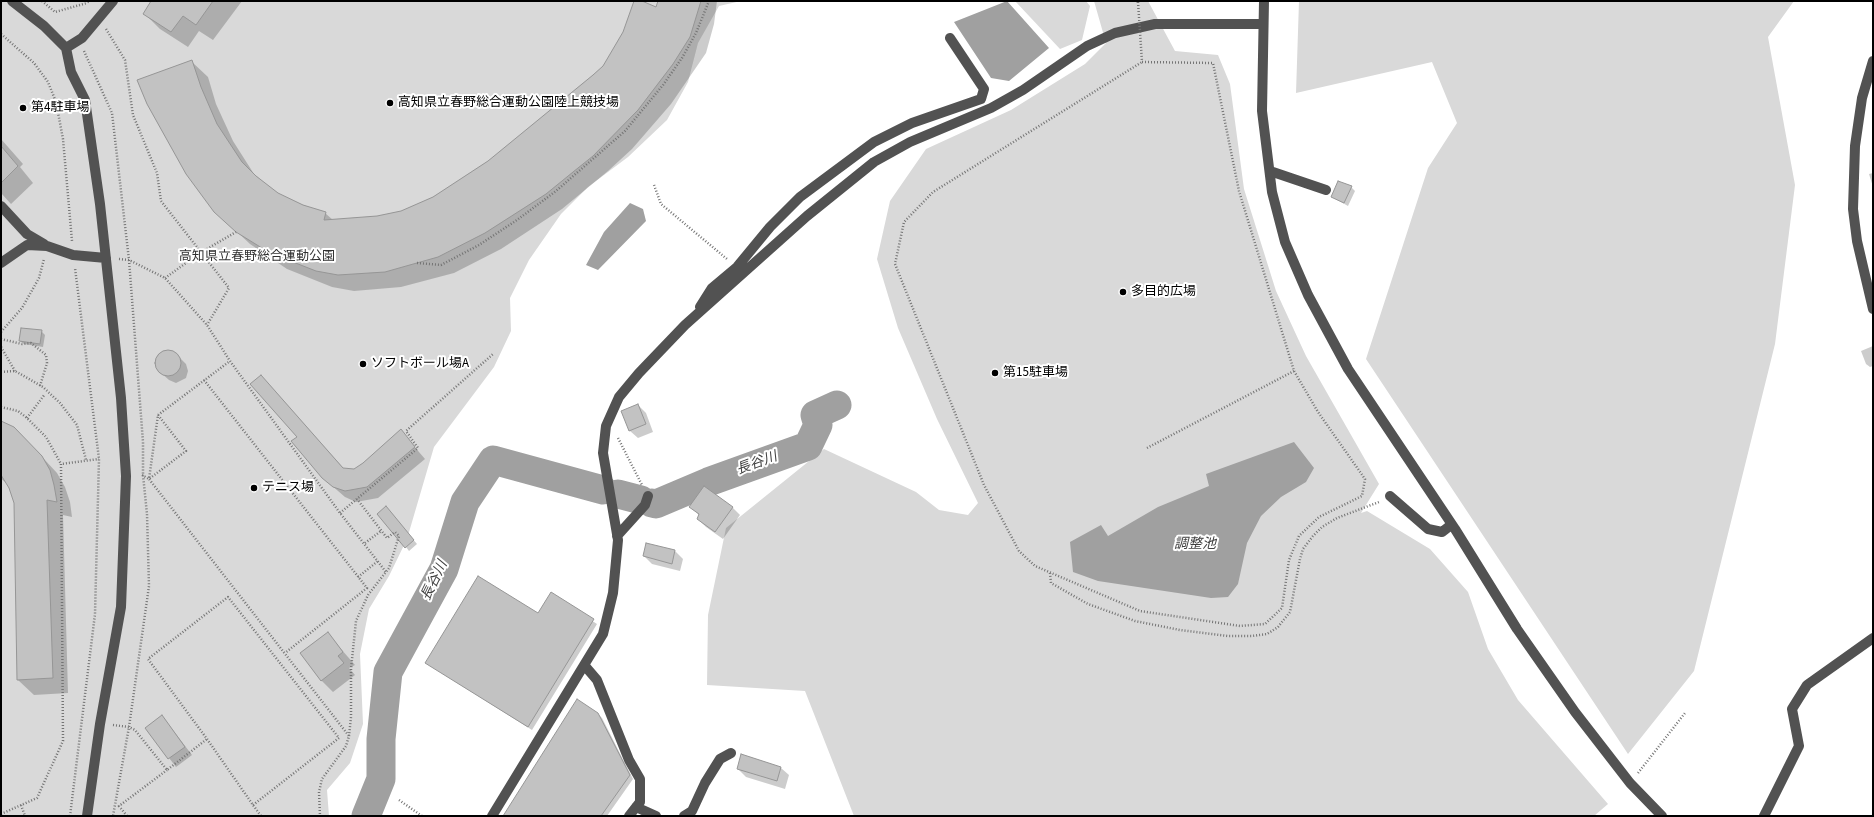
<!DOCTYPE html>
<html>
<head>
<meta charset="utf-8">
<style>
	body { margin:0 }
	#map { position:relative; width:1874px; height:817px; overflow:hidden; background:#fff; font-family:"Source Sans 3",sans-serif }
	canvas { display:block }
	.frame { position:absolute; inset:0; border:2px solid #000; pointer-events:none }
</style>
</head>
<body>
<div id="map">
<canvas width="1874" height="817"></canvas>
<div class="frame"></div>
</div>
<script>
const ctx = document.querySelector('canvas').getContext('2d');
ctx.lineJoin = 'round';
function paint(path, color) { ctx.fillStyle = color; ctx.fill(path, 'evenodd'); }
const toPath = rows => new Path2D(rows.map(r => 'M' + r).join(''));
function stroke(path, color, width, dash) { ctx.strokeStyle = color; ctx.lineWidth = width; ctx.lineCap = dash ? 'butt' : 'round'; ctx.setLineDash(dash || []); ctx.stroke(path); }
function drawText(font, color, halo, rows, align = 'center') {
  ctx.font = font + ' "Source Sans 3","Noto Sans JP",sans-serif'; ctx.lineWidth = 4; ctx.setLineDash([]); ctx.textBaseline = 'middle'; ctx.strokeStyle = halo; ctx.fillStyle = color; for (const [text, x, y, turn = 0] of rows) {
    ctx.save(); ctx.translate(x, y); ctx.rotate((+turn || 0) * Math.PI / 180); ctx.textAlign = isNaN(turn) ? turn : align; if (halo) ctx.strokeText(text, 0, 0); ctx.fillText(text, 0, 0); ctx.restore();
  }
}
const green = toPath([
	[1,1,741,1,719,6,698,43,688,82,667,120,628,157,588,187,561,214,529,260,510,298,511,331,494,367,434,447,407,539,389,576,369,609,360,654,363,724,350,763,327,790,329,816,1,816],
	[1015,1,1086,1,1090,6,1082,40,1060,49],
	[1094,1,1148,1,1175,51,1218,55,1230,84,1244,189,1276,291,1306,356,1379,484,1361,513,1367,511,1430,549,1468,592,1488,649,1518,700,1608,804,1594,816,854,816,805,691,707,685,708,615,726,528,824,449,916,492,939,510,968,515,978,503,937,419,898,328,877,259,890,201,926,149,1011,110,1085,64,1106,43],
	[1299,1,1794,1,1768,37,1795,185,1775,344,1694,671,1628,754,1366,359,1428,168,1457,123,1432,62,1296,93]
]);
const water = toPath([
	[1007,1,1049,48,1009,81,991,78,954,22],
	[630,203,643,209,646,221,598,270,586,265,604,232],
	[1294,442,1314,468,1306,482,1281,497,1261,516,1247,543,1238,584,1228,597,1211,598,1098,581,1073,572,1070,542,1101,525,1108,536,1158,507,1209,486,1206,474]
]);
const shadow = toPath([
	[152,1,242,1,213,40,199,31,188,47,160,29,145,14],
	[635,1,657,8,659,1,717,1,714,24,706,53,671,104,632,149,608,171,562,209,501,249,454,273,401,287,354,291,332,287,287,269,250,244,215,211,192,62,208,77,216,104,233,141,254,174,277,194,303,205,325,213,333,220,377,217,402,212,434,197,489,161,604,67,624,33],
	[1,139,23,164,20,167,33,183,11,204,1,193],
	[1873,173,1873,187,1869,174],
	[1351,187,1355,191,1348,206,1332,197],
	[41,331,45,335,43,347,24,344,20,341],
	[1873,346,1873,366,1870,367,1866,364,1861,351],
	[167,351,175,353,186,364,188,371,186,378,176,383,169,380,160,372,157,361,160,354],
	[261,376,344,469,354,470,364,463,401,431,425,459,378,498,356,502,345,497,323,478],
	[638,405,646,413,653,432,638,438,630,431],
	[1,422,30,444,57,473,65,487,70,502,72,517,63,515,68,693,34,695,18,680,15,503,7,483,1,479],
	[690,507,732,507,740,515,723,539,706,527,698,519,700,516],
	[389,511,417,544,409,551,406,547],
	[675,551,683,559,680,571,652,564,644,556],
	[551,594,597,624,532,730,426,663,538,614],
	[327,633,355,665,349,668,355,675,333,692,321,680],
	[598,714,602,718,633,779,607,816,505,816],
	[162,716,192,755,176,767,146,728],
	[781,768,789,775,785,789,746,777,738,769]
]);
const river = toPath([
	[618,494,641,500],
	[652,503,656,504,708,482,808,446,818,425,815,415,837,405],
	[366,816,381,779,381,739,388,672,444,569,465,502,493,460,603,490]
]);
const building = toPath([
	[151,1,213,1,196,25,183,16,171,32,143,14,151,1],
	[634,1,642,1,656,7,658,1,701,1,690,37,673,64,638,110,593,156,573,172,546,194,485,233,438,257,385,272,338,275,316,271,270,253,236,232,214,212,186,174,147,104,137,80,192,60,201,87,217,124,242,162,256,176,278,193,303,205,326,212,324,220,377,216,401,211,433,197,488,161,593,75,603,66,623,32,634,1],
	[1,146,18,166,1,183,1,146],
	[1338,181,1352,186,1344,203,1331,197,1338,181],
	[21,328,42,330,40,344,19,341,21,328],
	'155 363a13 13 0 1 1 26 0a13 13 0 1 1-26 0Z',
	[261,375,343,468,354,469,363,463,401,429,415,447,367,487,345,491,333,487,322,478,291,441,297,437,250,384,261,375],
	[638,404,646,424,629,431,621,411,638,404],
	[1,421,14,427,42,456,50,470,54,485,57,502,47,500,53,678,17,680,14,503,9,488,1,475,1,421],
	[704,486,733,507,715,532,697,519,699,514,689,507,704,486],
	[386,506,414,540,405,548,377,514,386,506],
	[646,543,675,550,672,564,643,556,646,543],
	[478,576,538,613,551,592,594,619,528,727,425,663,478,576],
	[328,632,343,652,338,656,344,663,321,681,300,653,328,632],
	[577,699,598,713,630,775,601,816,503,816,577,699],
	[162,715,185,747,168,759,145,728,162,715],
	[741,754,781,767,777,781,737,769,741,754]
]);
const path = toPath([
	[42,1,55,12,87,3,89,1],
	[1137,1,1138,2],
	[106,29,125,60,133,115,157,173,161,201,229,288,207,325],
	[1,34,34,63,48,82,56,102,63,139,72,241],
	[84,51,112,113,129,260,143,442,143,475,147,514,149,586,129,727,113,816],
	[1142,62,1213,63,1239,191,1294,371,1318,412,1365,479,1362,496,1319,517,1299,536,1289,560,1282,608,1265,624,1240,626,1140,611,1035,566,1019,551,984,485,895,264,904,222,933,192,1142,62],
	[654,185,661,204,727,259],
	[119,259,129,260,165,278,207,325,230,361,340,513,386,572],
	[417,263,441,265,479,245,517,220,556,191,625,131,663,85,682,58,696,33,709,1],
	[165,278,200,253,236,232],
	[1,332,22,308,39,278,44,259],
	[1,339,22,344,31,343,46,355,47,363,40,386],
	[1,347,15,371],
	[1,372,15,371,43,387,60,403,77,425,86,460],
	[204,380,367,588,285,653],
	[1,407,18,411,27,418,46,437,61,464],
	[158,415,230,361],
	[27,418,45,394],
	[618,438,642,485],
	[1147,448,1294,371],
	[142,475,149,479,186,451,158,415,149,479,349,736,346,746,322,779,319,792,320,816],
	[340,513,418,448,406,431,493,354],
	[365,543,381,531],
	[1050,573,1051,583,1088,604,1135,621,1180,630,1228,636,1252,636,1267,634,1278,627,1290,612,1300,559,1303,549,1313,536,1322,527,1337,518,1379,502],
	[358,577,378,561],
	[113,725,129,727,135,730,167,770,207,739],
	[349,736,351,717,351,669,356,621,368,595,389,568,399,536,395,532,387,538,357,499],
	[1638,773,1685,713],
	[399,800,422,816],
	[21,805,25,816],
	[253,805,339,738,228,597,148,659,207,739,253,805,261,816],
	[1,814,37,798,63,741,61,464,99,459],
	[70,816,95,614,99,459,75,268],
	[127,816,119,806,167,770]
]);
const minor = toPath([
	[12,1,44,26,66,48,71,72,85,100,100,204,121,398,126,476,121,607,100,724,87,816],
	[1264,1,1262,111,1272,192,1285,242,1308,295,1348,369,1455,529,1517,629,1575,712,1630,783,1662,816],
	[66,48,82,38,113,1],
	[1873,61,1862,98,1855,146,1853,209,1857,241,1873,309],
	[1270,171,1326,190],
	[1,206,27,234,44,244],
	[1,263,27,245,47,246,73,255,106,258],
	[700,307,712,288,737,267,770,227,800,197,874,142,912,123,981,99,984,89,950,38],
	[1390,496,1428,529,1442,532,1451,525],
	[617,536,645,505,648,496],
	[585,666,597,680,629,760,640,779,640,802,629,816],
	[636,807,656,816],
	[492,816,603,634,613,593,618,540,603,453,606,426,619,397,639,373,685,325,807,216,874,162,910,142,991,108,1023,90,1087,46,1115,33,1155,24,1263,24],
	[684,816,692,811,705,783,720,759,731,753],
	[1764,816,1799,746,1792,709,1807,685,1873,638]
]);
const pathBridge = toPath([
	[1138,2,1142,62]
]);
const markers = [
	[390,103,4,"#000"],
	[23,108,4,"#000"],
	[1123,292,4,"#000"],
	[363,364,4,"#000"],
	[995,373,4,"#000"],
	[254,488,4,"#000"]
];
const poiNames = [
	["高知県立春野総合運動公園陸上競技場",398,103],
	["第4駐車場",31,108],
	["多目的広場",1131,292],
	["ソフトボール場A",371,364],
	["第15駐車場",1003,373],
	["テニス場",262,488]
];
const parkNames = [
	["高知県立春野総合運動公園",257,257]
];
const waterNames = [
	["長谷川",757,464,-20],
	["調整池",1195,545],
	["長谷川",435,581,-64]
];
paint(green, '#d9d9d9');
paint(water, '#a0a0a0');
paint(shadow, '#0003');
stroke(river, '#a0a0a0', 29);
paint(building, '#c2c2c2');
stroke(building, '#969696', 1);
stroke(path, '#747474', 2.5, [1, 2]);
stroke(minor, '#525252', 10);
stroke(pathBridge, '#747474', 2.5, [1, 2]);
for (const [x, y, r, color] of markers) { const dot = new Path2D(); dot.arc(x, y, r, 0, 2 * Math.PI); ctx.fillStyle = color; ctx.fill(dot); stroke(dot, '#fff', 1.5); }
drawText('13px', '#000', '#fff', poiNames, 'left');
drawText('13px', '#303030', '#fff', parkNames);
drawText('italic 14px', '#414141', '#fff', waterNames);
</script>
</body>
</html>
